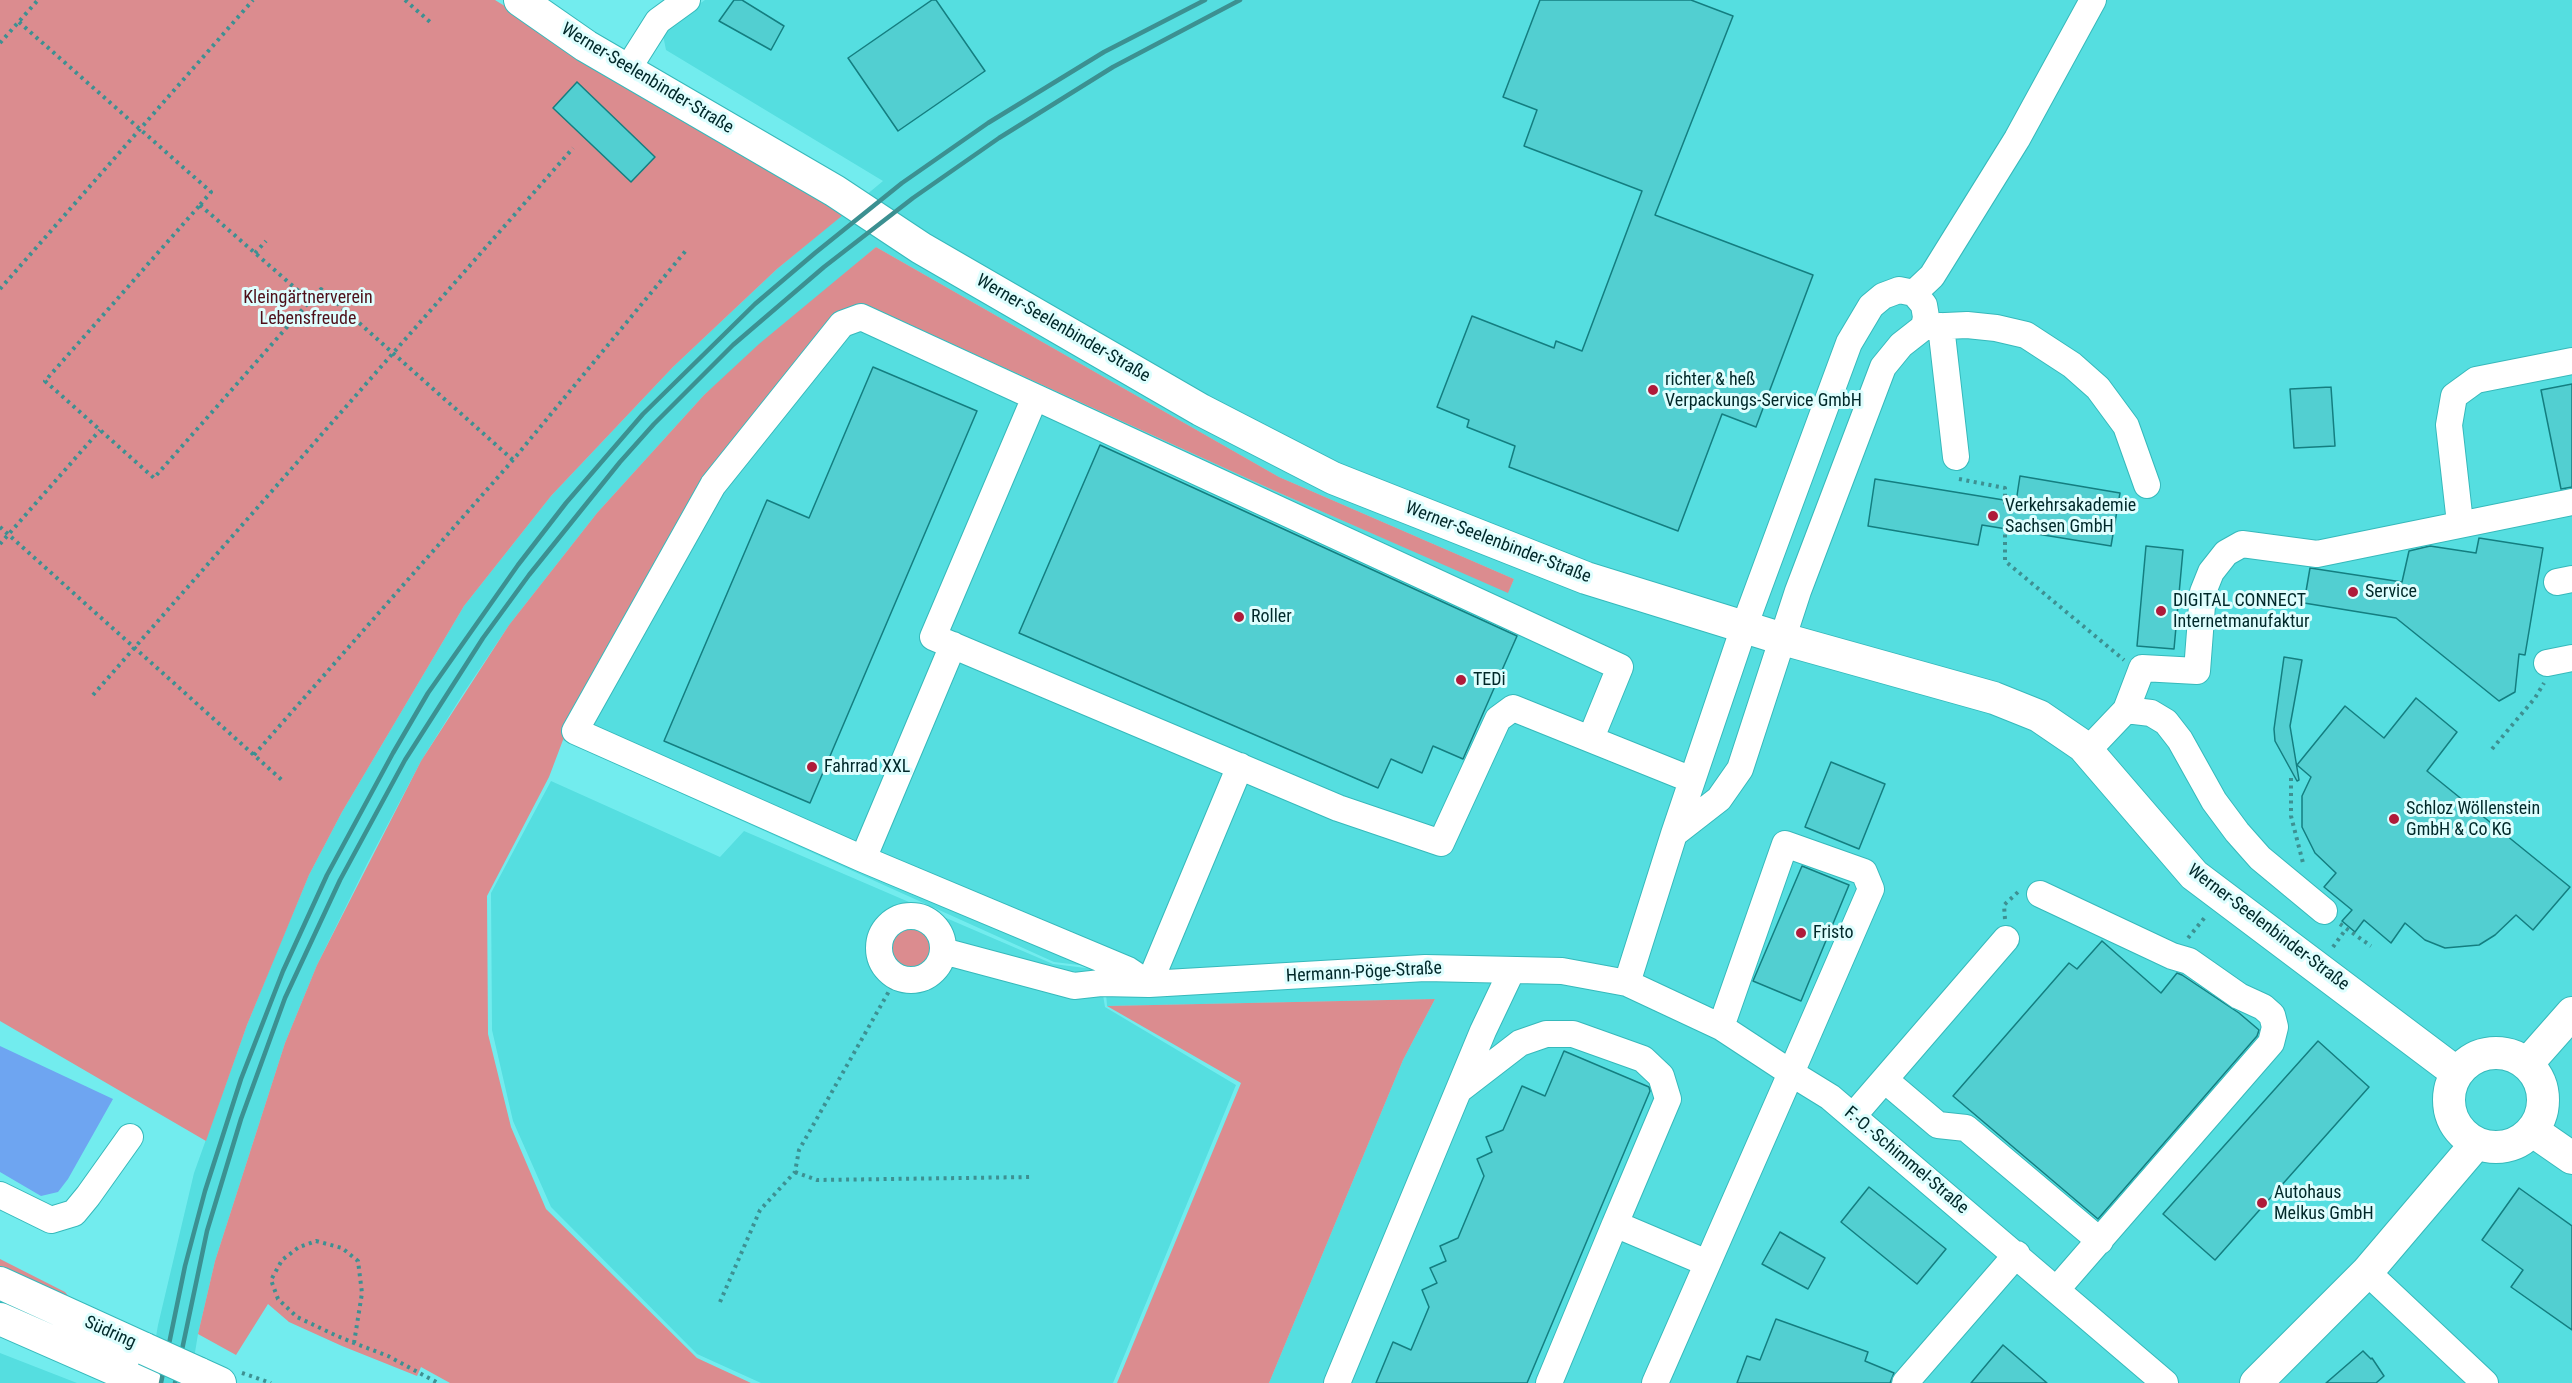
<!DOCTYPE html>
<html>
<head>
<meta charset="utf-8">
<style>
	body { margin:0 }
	canvas { display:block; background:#72ecee }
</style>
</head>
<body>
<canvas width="2572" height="1383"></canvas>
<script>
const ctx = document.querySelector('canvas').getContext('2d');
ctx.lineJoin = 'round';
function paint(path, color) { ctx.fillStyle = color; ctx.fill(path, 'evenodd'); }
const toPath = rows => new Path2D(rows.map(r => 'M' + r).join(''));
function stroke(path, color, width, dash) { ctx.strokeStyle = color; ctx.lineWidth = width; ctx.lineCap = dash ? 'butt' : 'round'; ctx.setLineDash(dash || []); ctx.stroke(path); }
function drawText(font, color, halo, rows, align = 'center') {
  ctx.font = font + ' "Roboto Condensed",sans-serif'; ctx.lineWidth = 6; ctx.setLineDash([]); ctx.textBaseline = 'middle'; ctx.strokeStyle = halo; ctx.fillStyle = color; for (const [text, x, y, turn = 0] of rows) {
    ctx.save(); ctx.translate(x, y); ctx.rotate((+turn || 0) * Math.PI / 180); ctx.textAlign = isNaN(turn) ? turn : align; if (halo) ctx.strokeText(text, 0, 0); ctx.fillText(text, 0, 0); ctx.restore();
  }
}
const built = toPath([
	[705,0,2572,0,2572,1383,1269,1383,1403,1060,1435,999,1107,1006,1104,968,1054,962,563,740,705,481,834,314,846,308,863,306,913,326,1275,491,1508,592,1514,579,1279,477,876,247,704,395,597,513,509,625,463,694,421,761,367,864,317,965,285,1043,215,1261,198,1334,190,1383,148,1383,158,1325,194,1173,247,1025,278,949,309,875,342,812,464,606,551,496,673,367,777,269,883,181,666,50,663,35,665,28],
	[551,781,720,857,744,831,1053,964,1102,970,1101,983,1105,1007,1236,1085,1113,1383,761,1383,697,1354,551,1207,513,1121,492,1030,491,893],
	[0,1353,77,1383,0,1383]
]);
const green = toPath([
	[0,0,495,0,843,215,777,269,673,367,551,496,464,606,342,812,309,875,247,1025,206,1141,0,1021],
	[876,247,1279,477,1514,579,1508,593,1275,491,913,326,863,307,846,308,834,314,705,481,563,740,549,777,487,896,488,1034,511,1127,546,1209,697,1358,751,1383,450,1383,421,1367,417,1376,342,1346,289,1322,268,1304,236,1355,198,1334,215,1261,285,1043,317,965,421,761,509,625,597,513,704,395,759,344],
	'890 947a21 21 0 1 1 42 0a21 21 0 1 1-42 0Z',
	[1435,999,1403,1060,1269,1383,1117,1383,1241,1083,1107,1006],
	[0,1259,65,1292,74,1303,0,1268]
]);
const water = toPath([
	[0,1046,113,1099,68,1179,58,1192,41,1196,0,1172]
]);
const building = toPath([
	[734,0,742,0,784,26,771,50,719,21,734,0],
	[932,0,936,0,985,71,898,131,848,58,932,0],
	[1540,0,1691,0,1733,16,1655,215,1813,275,1756,427,1722,414,1678,531,1509,467,1515,446,1467,427,1469,420,1437,407,1472,316,1554,348,1556,341,1582,351,1642,191,1524,146,1537,110,1503,97,1540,0],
	[577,82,655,157,631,182,553,108,577,82],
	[873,367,977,411,810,803,664,741,767,500,809,518,873,367],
	[2572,384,2572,487,2561,489,2541,390,2572,384],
	[2331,387,2335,446,2294,448,2290,389,2331,387],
	[1100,445,1517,636,1463,759,1433,746,1422,773,1391,759,1378,788,1019,633,1100,445],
	[2020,476,2120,493,2111,546,1982,525,1978,545,1868,526,1875,479,2016,502,2020,476],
	[2479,538,2543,548,2525,655,2519,654,2515,692,2499,701,2396,618,2304,603,2310,568,2402,582,2409,551,2430,546,2476,553,2479,538],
	[2146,546,2183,550,2174,649,2137,646,2146,546],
	[2284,657,2302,660,2290,726,2299,780,2297,781,2275,741,2274,729,2284,657],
	[2416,698,2457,732,2427,771,2570,887,2533,930,2516,915,2495,935,2479,945,2445,948,2425,940,2405,923,2391,943,2364,920,2355,932,2342,921,2352,910,2324,887,2336,873,2315,853,2302,827,2302,796,2311,777,2297,765,2345,706,2384,738,2416,698],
	[1831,762,1885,784,1859,849,1805,827,1831,762],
	[1802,866,1849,885,1801,1001,1753,981,1802,866],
	[2102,941,2161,993,2177,973,2182,975,2239,1013,2259,1030,2257,1036,2098,1219,1953,1096,2069,963,2077,969,2102,941],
	[2318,1041,2369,1087,2215,1260,2163,1214,2318,1041],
	[1564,1051,1649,1087,1650,1091,1527,1383,1376,1383,1393,1342,1411,1350,1429,1307,1422,1290,1437,1283,1430,1268,1446,1261,1440,1246,1458,1238,1484,1176,1477,1159,1492,1152,1486,1137,1503,1130,1522,1086,1545,1096,1564,1051],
	[1869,1187,1946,1249,1917,1284,1841,1222,1869,1187],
	[2519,1188,2572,1226,2572,1330,2511,1287,2523,1270,2482,1240,2519,1188],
	[1780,1232,1825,1258,1808,1289,1762,1264,1780,1232],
	[1776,1319,1868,1352,1865,1361,1894,1373,1890,1383,1737,1383,1747,1356,1760,1360,1776,1319],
	[2003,1345,2047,1383,1971,1383,2003,1345],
	[2363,1351,2371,1359,2372,1358,2384,1376,2376,1383,2326,1383,2363,1351]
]);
const path = toPath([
	[405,0,430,22],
	[19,22,211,192,200,205],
	[0,43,38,0],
	[200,205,310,301,154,478,45,381,200,205],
	[255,253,266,241],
	[0,289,253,0],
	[310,301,321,289,513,460],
	[1959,479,2005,488,2005,506],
	[0,527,284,782],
	[2005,527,2005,561,2124,660],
	[0,544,100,430],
	[93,695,573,148],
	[2492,749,2535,698,2544,683],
	[254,755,513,460,688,248],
	[2291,778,2291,816,2303,863],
	[2005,919,2004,905,2018,892],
	[2340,924,2371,946],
	[2188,938,2206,916],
	[2333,947,2346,929],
	[795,1172,817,1180,1032,1177],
	[720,1302,760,1210,795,1172,799,1150,897,977],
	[354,1343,362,1293,358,1261,342,1248,316,1241,299,1247,282,1260,271,1280,278,1299,297,1317,335,1335,354,1343,388,1356,438,1383],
	[242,1373,271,1383]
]);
const minor = toPath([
	[627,70,658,21,687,0],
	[1914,293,1932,276,2017,139,2093,0],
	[1941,326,1956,457],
	[1924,327,1967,325,1996,328,2026,335,2072,365,2098,388,2126,426,2147,485],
	[1035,397,861,317,842,324,713,485,575,731,863,859,1128,970,1149,984,1240,766],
	[2460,523,2449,425,2454,396,2476,380,2572,361],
	[2557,582,2572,579],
	[2547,663,2572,658],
	[2126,710,2151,713,2166,722,2180,740,2214,801,2237,832,2260,858,2324,911],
	[1591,738,1620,667,1035,397,933,637,1338,808,1441,843,1498,719,1513,708,1692,780],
	[2087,751,2126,710,2142,668,2197,671,2203,592,2211,572,2226,553,2242,544,2317,554,2572,502],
	[863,859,953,645],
	[2040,894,2172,956,2189,961,2239,996,2263,1007,2272,1015,2275,1027,2271,1043,2057,1289],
	'879 948a32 32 0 1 1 64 0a32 32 0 1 1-64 0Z',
	[943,951,1074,986,1101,983,1149,984,1425,968,1562,971,1627,983,1721,1027,1791,1073,1655,1383],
	[1627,983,1674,834,1744,627,1849,343,1871,306,1883,296,1899,290,1914,293,1924,305,1926,317,1924,327,1901,345,1883,367,1798,591,1740,769,1719,799,1674,834],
	[1721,1027,1785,844,1864,872,1871,889,1791,1073,1830,1097,2165,1383],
	[1885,1080,1938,1125,1966,1128,2100,1241],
	[1459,1090,1520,1043,1546,1034,1573,1034,1643,1059,1661,1076,1668,1099,1615,1224,1707,1263],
	[1853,1116,2006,939],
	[0,1195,51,1220,74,1213,88,1196,130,1137],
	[2367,1272,2485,1383],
	[1337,1383,1483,1031,1512,970],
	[1549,1383,1615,1224],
	[1905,1383,2017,1254]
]);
const major = toPath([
	[520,0,586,46,835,191,921,248,1201,410,1333,478,1586,578,1783,639,1994,698,2039,716,2083,746,2194,875,2457,1073],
	'2449 1100a47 47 0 1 1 94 0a47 47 0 1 1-94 0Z',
	[2527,1064,2572,1013],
	[2533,1131,2572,1158],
	[0,1283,145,1349],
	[0,1319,146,1383],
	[198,1373,220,1383],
	[2256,1383,2367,1272,2476,1144]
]);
const rail = toPath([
	[161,1383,185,1266,205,1191,241,1079,283,971,327,875,393,753,428,693,518,565,566,503,643,414,755,304,815,253,902,183,988,123,1104,52,1205,0],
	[175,1383,207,1231,241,1119,285,998,340,880,405,760,483,638,529,575,620,462,654,424,733,345,824,267,913,198,999,138,1113,67,1240,0]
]);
const majorBridge = toPath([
	[145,1349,198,1373]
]);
const markers = [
	[1653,390,6,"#af1b3a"],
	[1993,516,6,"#af1b3a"],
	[2353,592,6,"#af1b3a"],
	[2161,611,6,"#af1b3a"],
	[1239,617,6,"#af1b3a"],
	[1461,680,6,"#af1b3a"],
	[812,767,6,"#af1b3a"],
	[2394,819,6,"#af1b3a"],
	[1801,933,6,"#af1b3a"],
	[2262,1203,6,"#af1b3a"]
];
const streetNames = [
	["Werner-Seelenbinder-Straße",647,79,31],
	["Werner-Seelenbinder-Straße",1063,329,30],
	["Werner-Seelenbinder-Straße",1498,543,21],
	["Werner-Seelenbinder-Straße",2268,928,37],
	["Hermann-Pöge-Straße",1364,973,-3],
	["F.-O.-Schimmel-Straße",1906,1161,40],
	["Südring",110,1333,24]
];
const parkNames = [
	["Kleingärtnerverein",308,298],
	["Lebensfreude",308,319]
];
const poiNames = [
	["richter & heß",1665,380],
	["Verpackungs-Service GmbH",1665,401],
	["Verkehrsakademie",2005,506],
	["Sachsen GmbH",2005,527],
	["Service",2365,592],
	["DIGITAL CONNECT",2173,601],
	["Internetmanufaktur",2173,622],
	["Roller",1251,617],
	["TEDi",1473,680],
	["Fahrrad XXL",824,767],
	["Schloz Wöllenstein",2406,809],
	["GmbH & Co KG",2406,830],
	["Fristo",1813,933],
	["Autohaus",2274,1193],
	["Melkus GmbH",2274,1214]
];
paint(built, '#55dee0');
paint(green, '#db8c8f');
paint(water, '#6ea5f1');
paint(building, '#52cfd1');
stroke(building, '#147e80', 1.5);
stroke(minor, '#36b9bb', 28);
stroke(major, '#36b9bb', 34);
stroke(path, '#3d9092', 4, [3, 4.5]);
stroke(minor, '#fff', 26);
stroke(major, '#fff', 32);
stroke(rail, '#3c9091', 4.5);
stroke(majorBridge, '#36b9bb', 34, []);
stroke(majorBridge, '#fff', 32);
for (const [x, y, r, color] of markers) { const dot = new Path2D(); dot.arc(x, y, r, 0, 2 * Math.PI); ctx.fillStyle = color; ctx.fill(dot); stroke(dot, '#defefe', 2); }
drawText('18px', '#002829', '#defefe', streetNames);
drawText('18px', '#4e0f19', '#defefe', parkNames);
drawText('18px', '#002829', '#defefe', poiNames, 'left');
</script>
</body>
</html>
